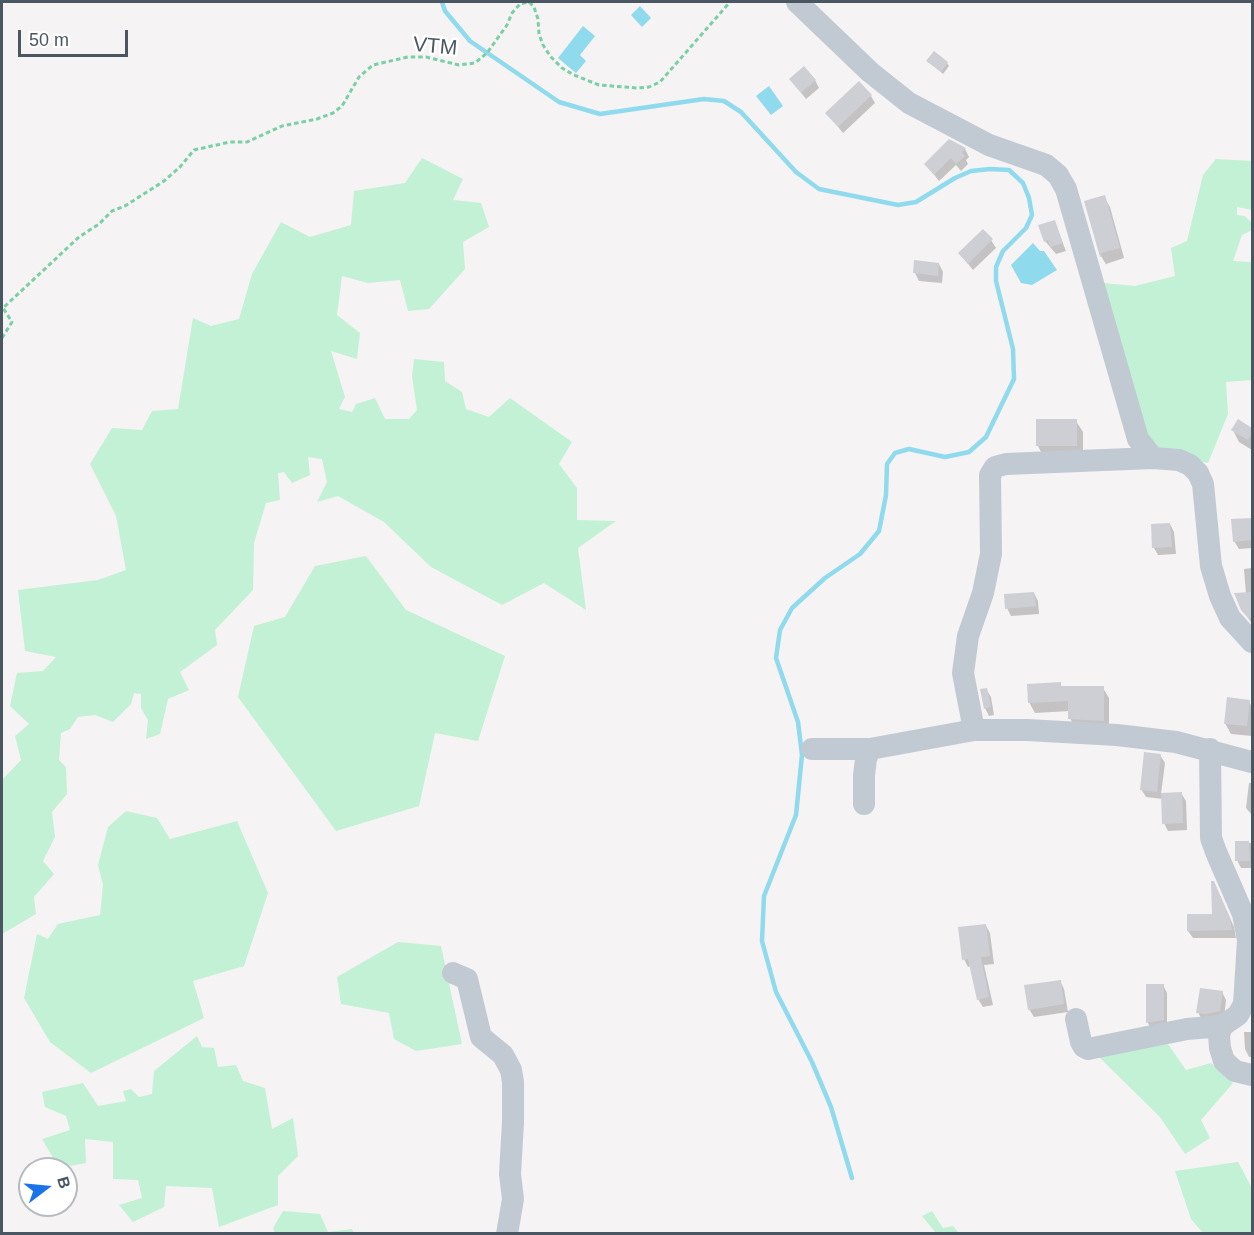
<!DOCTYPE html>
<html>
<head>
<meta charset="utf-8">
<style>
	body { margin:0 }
	#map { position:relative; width:1254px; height:1235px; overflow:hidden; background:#f5f3f3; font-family:Helvetica,sans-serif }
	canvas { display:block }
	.frame { position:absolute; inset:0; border:3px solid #4a5661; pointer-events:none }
	.north { position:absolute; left:18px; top:1157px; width:60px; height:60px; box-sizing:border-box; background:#fff; border:2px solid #b7bbc0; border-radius:50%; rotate:74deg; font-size:16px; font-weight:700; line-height:24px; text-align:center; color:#4a5661 }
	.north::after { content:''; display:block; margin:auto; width:21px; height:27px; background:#1a73e8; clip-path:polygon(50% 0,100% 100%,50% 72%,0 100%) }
	.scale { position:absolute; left:18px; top:30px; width:110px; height:27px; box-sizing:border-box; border:3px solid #4a5661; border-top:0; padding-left:8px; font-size:18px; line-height:21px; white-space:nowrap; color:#4a5661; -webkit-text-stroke:4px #fff; paint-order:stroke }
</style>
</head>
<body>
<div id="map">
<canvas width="1254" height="1235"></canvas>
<div class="frame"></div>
<div class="north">B</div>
<div class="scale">50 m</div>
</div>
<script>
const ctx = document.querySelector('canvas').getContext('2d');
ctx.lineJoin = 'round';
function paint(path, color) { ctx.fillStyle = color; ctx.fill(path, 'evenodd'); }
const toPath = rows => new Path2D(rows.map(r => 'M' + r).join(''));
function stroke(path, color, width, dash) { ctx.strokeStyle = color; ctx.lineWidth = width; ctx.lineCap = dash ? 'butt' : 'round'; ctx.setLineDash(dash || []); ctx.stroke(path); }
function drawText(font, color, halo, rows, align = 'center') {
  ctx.font = font + ' Helvetica,sans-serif'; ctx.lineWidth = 5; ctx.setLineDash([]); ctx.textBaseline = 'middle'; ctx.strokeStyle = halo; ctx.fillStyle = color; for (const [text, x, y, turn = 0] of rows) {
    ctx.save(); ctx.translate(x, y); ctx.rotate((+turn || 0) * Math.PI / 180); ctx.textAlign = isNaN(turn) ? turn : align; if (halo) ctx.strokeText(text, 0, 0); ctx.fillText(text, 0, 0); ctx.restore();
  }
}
const green = toPath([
	[422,158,463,179,453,200,481,203,489,227,463,242,465,269,429,309,408,311,400,280,368,283,342,276,337,315,360,333,357,359,331,351,345,397,339,409,352,412,356,404,375,398,385,419,409,419,417,410,412,376,414,359,444,362,445,381,462,392,466,409,489,417,510,398,572,442,559,464,577,488,577,520,616,521,578,548,586,610,544,583,502,605,431,567,384,522,338,496,317,502,327,482,322,459,308,457,310,475,292,483,284,472,278,473,280,500,266,503,254,543,253,590,215,630,217,645,180,672,189,690,168,699,160,734,146,739,148,720,141,708,141,694,134,693,131,704,113,722,95,715,78,717,70,729,61,733,59,760,66,767,67,794,52,812,55,837,43,861,54,874,34,897,36,914,2,934,2,780,21,760,15,736,29,724,10,706,17,673,43,671,56,657,25,651,18,590,98,580,126,570,116,516,90,464,112,428,142,430,152,411,178,409,193,318,211,326,239,319,252,274,281,222,310,237,351,225,354,191,405,183],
	[1216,159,1252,161,1252,210,1237,207,1237,215,1245,216,1252,223,1252,230,1242,235,1233,261,1252,262,1252,380,1226,382,1228,414,1208,463,1159,452,1143,432,1103,283,1135,286,1175,276,1171,248,1187,241,1203,175],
	[366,556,406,610,505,656,478,741,435,733,419,806,336,831,238,697,254,626,285,617,315,566],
	[126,811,157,818,170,839,237,821,268,893,244,966,193,981,204,1018,91,1073,50,1042,24,998,37,934,48,939,58,924,100,915,103,885,98,865,108,827],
	[398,942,441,946,462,1044,416,1051,394,1039,389,1013,341,1004,337,977],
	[197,1036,202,1047,214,1048,218,1067,236,1065,243,1081,265,1088,272,1129,293,1118,298,1156,278,1176,278,1205,219,1227,212,1188,166,1186,164,1207,133,1222,119,1205,142,1198,138,1180,113,1179,113,1142,85,1139,86,1163,59,1168,42,1139,70,1130,66,1116,45,1107,42,1092,83,1083,98,1106,126,1101,123,1091,131,1089,139,1097,152,1094,154,1071],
	[1168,1044,1186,1070,1211,1063,1233,1083,1201,1120,1210,1138,1185,1154,1160,1117,1098,1056],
	[1238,1162,1252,1188,1252,1233,1203,1233,1191,1219,1175,1171],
	[283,1211,320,1214,328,1232,352,1229,354,1233,275,1233,273,1228],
	[932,1211,943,1228,953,1226,959,1233,936,1233,922,1216]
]);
const water = toPath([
	[640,6,651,18,642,27,631,15],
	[583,26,595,36,580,55,586,61,576,73,558,58],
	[769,86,783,106,771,115,756,96],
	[1033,243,1040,251,1044,251,1057,270,1032,285,1021,283,1011,265]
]);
const shadow = toPath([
	[928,61,947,63,949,66,943,74],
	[791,80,815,80,819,88,806,99],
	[871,96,875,103,843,133,827,113],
	[949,141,965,149,969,157,966,160,968,164,961,171,956,165,939,181,926,164],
	[1104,197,1110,207,1124,258,1106,264,1107,266,1101,256,1085,202],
	[1054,221,1066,251,1056,254,1045,241],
	[991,240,996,248,973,270,960,254],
	[939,264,943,272,942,283,919,281,915,273],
	[1076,421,1083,432,1083,458,1044,458,1038,446],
	[1238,421,1252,429,1252,450,1239,442,1233,430],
	[1252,519,1252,548,1239,549,1234,541,1233,521],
	[1170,524,1174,532,1176,554,1158,555,1154,548],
	[1252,568,1252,624,1243,610,1246,594,1244,569],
	[1034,593,1038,601,1039,614,1011,616,1007,608],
	[1060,684,1063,688,1103,688,1109,698,1109,731,1076,729,1070,718,1070,711,1035,713,1029,702],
	[986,689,991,697,994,715,989,716,985,708],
	[1249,701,1252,708,1252,736,1231,734,1225,723],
	[1160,755,1165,763,1161,794,1181,793,1186,801,1187,830,1168,831,1164,823,1163,799,1146,797,1141,789],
	[1249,783,1252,783,1252,815,1246,808],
	[1237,843,1252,843,1252,868,1241,868,1237,860],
	[1218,891,1234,927,1236,938,1193,938,1188,931,1214,915],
	[986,926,990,933,994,964,984,965,993,1005,983,1007,978,999,971,966,968,967,964,959],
	[1060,981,1064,989,1068,1012,1034,1017,1029,1009],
	[1148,985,1163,985,1167,993,1167,1027,1152,1031,1148,1023],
	[1222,992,1226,1000,1224,1018,1202,1020,1198,1012],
	[1244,1032,1252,1032,1252,1057,1249,1057,1245,1049]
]);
const stream = toPath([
	[442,2,445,11,470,41,559,102,600,114,704,99,724,101,741,112,796,172,819,189,898,205,916,202,955,178,971,171,990,169,1009,170,1023,183,1029,198,1032,215,1026,228,1003,251,996,267,996,281,1013,349,1014,379,986,437,969,452,945,457,909,449,895,453,887,464,886,495,879,531,860,554,825,578,792,608,780,630,776,658,798,722,802,755,796,815,764,896,762,941,776,992,812,1062,831,1107,852,1178]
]);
const building = toPath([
	[934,51,948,62,941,72,926,61],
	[804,66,816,80,801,93,789,79],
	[859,81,872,95,838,127,825,113],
	[949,139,966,148,962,153,965,156,956,164,951,158,934,175,924,164],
	[1105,195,1120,248,1101,253,1102,256,1100,257,1084,201],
	[1055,220,1063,243,1050,247,1048,240,1044,242,1038,225],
	[983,229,993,239,968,264,958,253],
	[914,260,939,263,938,276,913,273],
	[1036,419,1077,419,1077,446,1036,446],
	[1238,419,1252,428,1252,432,1248,440,1231,430],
	[1252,518,1252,540,1233,542,1231,519],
	[1170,523,1172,547,1152,548,1151,524],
	[1034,592,1036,606,1005,609,1004,594],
	[1252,592,1252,617,1248,618,1241,610,1234,593],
	[1061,682,1061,686,1104,686,1104,721,1068,719,1068,701,1028,703,1027,684],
	[987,688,991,707,984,709,980,689],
	[1227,697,1250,700,1247,726,1224,724],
	[1144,752,1161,754,1157,792,1140,790],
	[1182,792,1183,823,1162,824,1161,793],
	[1235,841,1249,841,1250,861,1235,861],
	[1211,881,1214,881,1226,909,1226,913,1228,913,1230,918,1232,930,1187,931,1187,914,1212,914],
	[986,924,990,956,981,957,989,997,977,1000,968,959,962,960,958,927],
	[1061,980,1064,1004,1028,1010,1024,985],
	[1146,984,1164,984,1164,1020,1146,1023],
	[1200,988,1223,991,1220,1011,1206,1014,1196,1013]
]);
const path = toPath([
	[2,338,12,322,3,308,79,237,99,224,112,211,125,206,164,181,180,167,194,150,230,142,247,142,282,126,317,119,333,113,342,106,359,77,373,65,408,57,426,57,459,65,475,63,487,53,507,25,512,13,520,4,529,2,534,7,538,19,539,34,543,45,551,57,562,68,574,75,599,85,637,88,649,87,660,82,730,2]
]);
const minor = toPath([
	[797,2,870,72,909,103,989,145,1046,165,1058,175,1066,189,1138,439,1153,458,1179,460,1190,465,1198,473,1203,484,1211,566,1220,596,1230,618,1252,642],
	[974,730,963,673,968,636,983,593,991,554,990,475,995,467,1006,464,1153,458],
	[812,749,870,749,974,730,1027,730,1117,735,1176,742,1252,762],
	[1210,749,1211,838,1216,852,1243,914,1248,940,1244,1004,1238,1015,1222,1026,1219,1035,1220,1048,1224,1061,1235,1071,1252,1075],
	[864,804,864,775,866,759,870,749],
	[453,973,467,979,481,1037,503,1055,511,1070,513,1082,513,1122,510,1174,513,1199,507,1234],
	[1076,1019,1081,1042,1084,1047,1088,1049,1187,1029,1222,1026]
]);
const streetNames = [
	["VTM",435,47,5]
];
paint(green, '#c3f1d5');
paint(water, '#90daee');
paint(shadow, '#0003');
stroke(stream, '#90daee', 4.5);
paint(building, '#cdcfd5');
stroke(path, '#7ad0a6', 3, [4.5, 3]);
stroke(minor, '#c1cad2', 22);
drawText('21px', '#4a5661', '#fff', streetNames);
</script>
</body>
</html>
